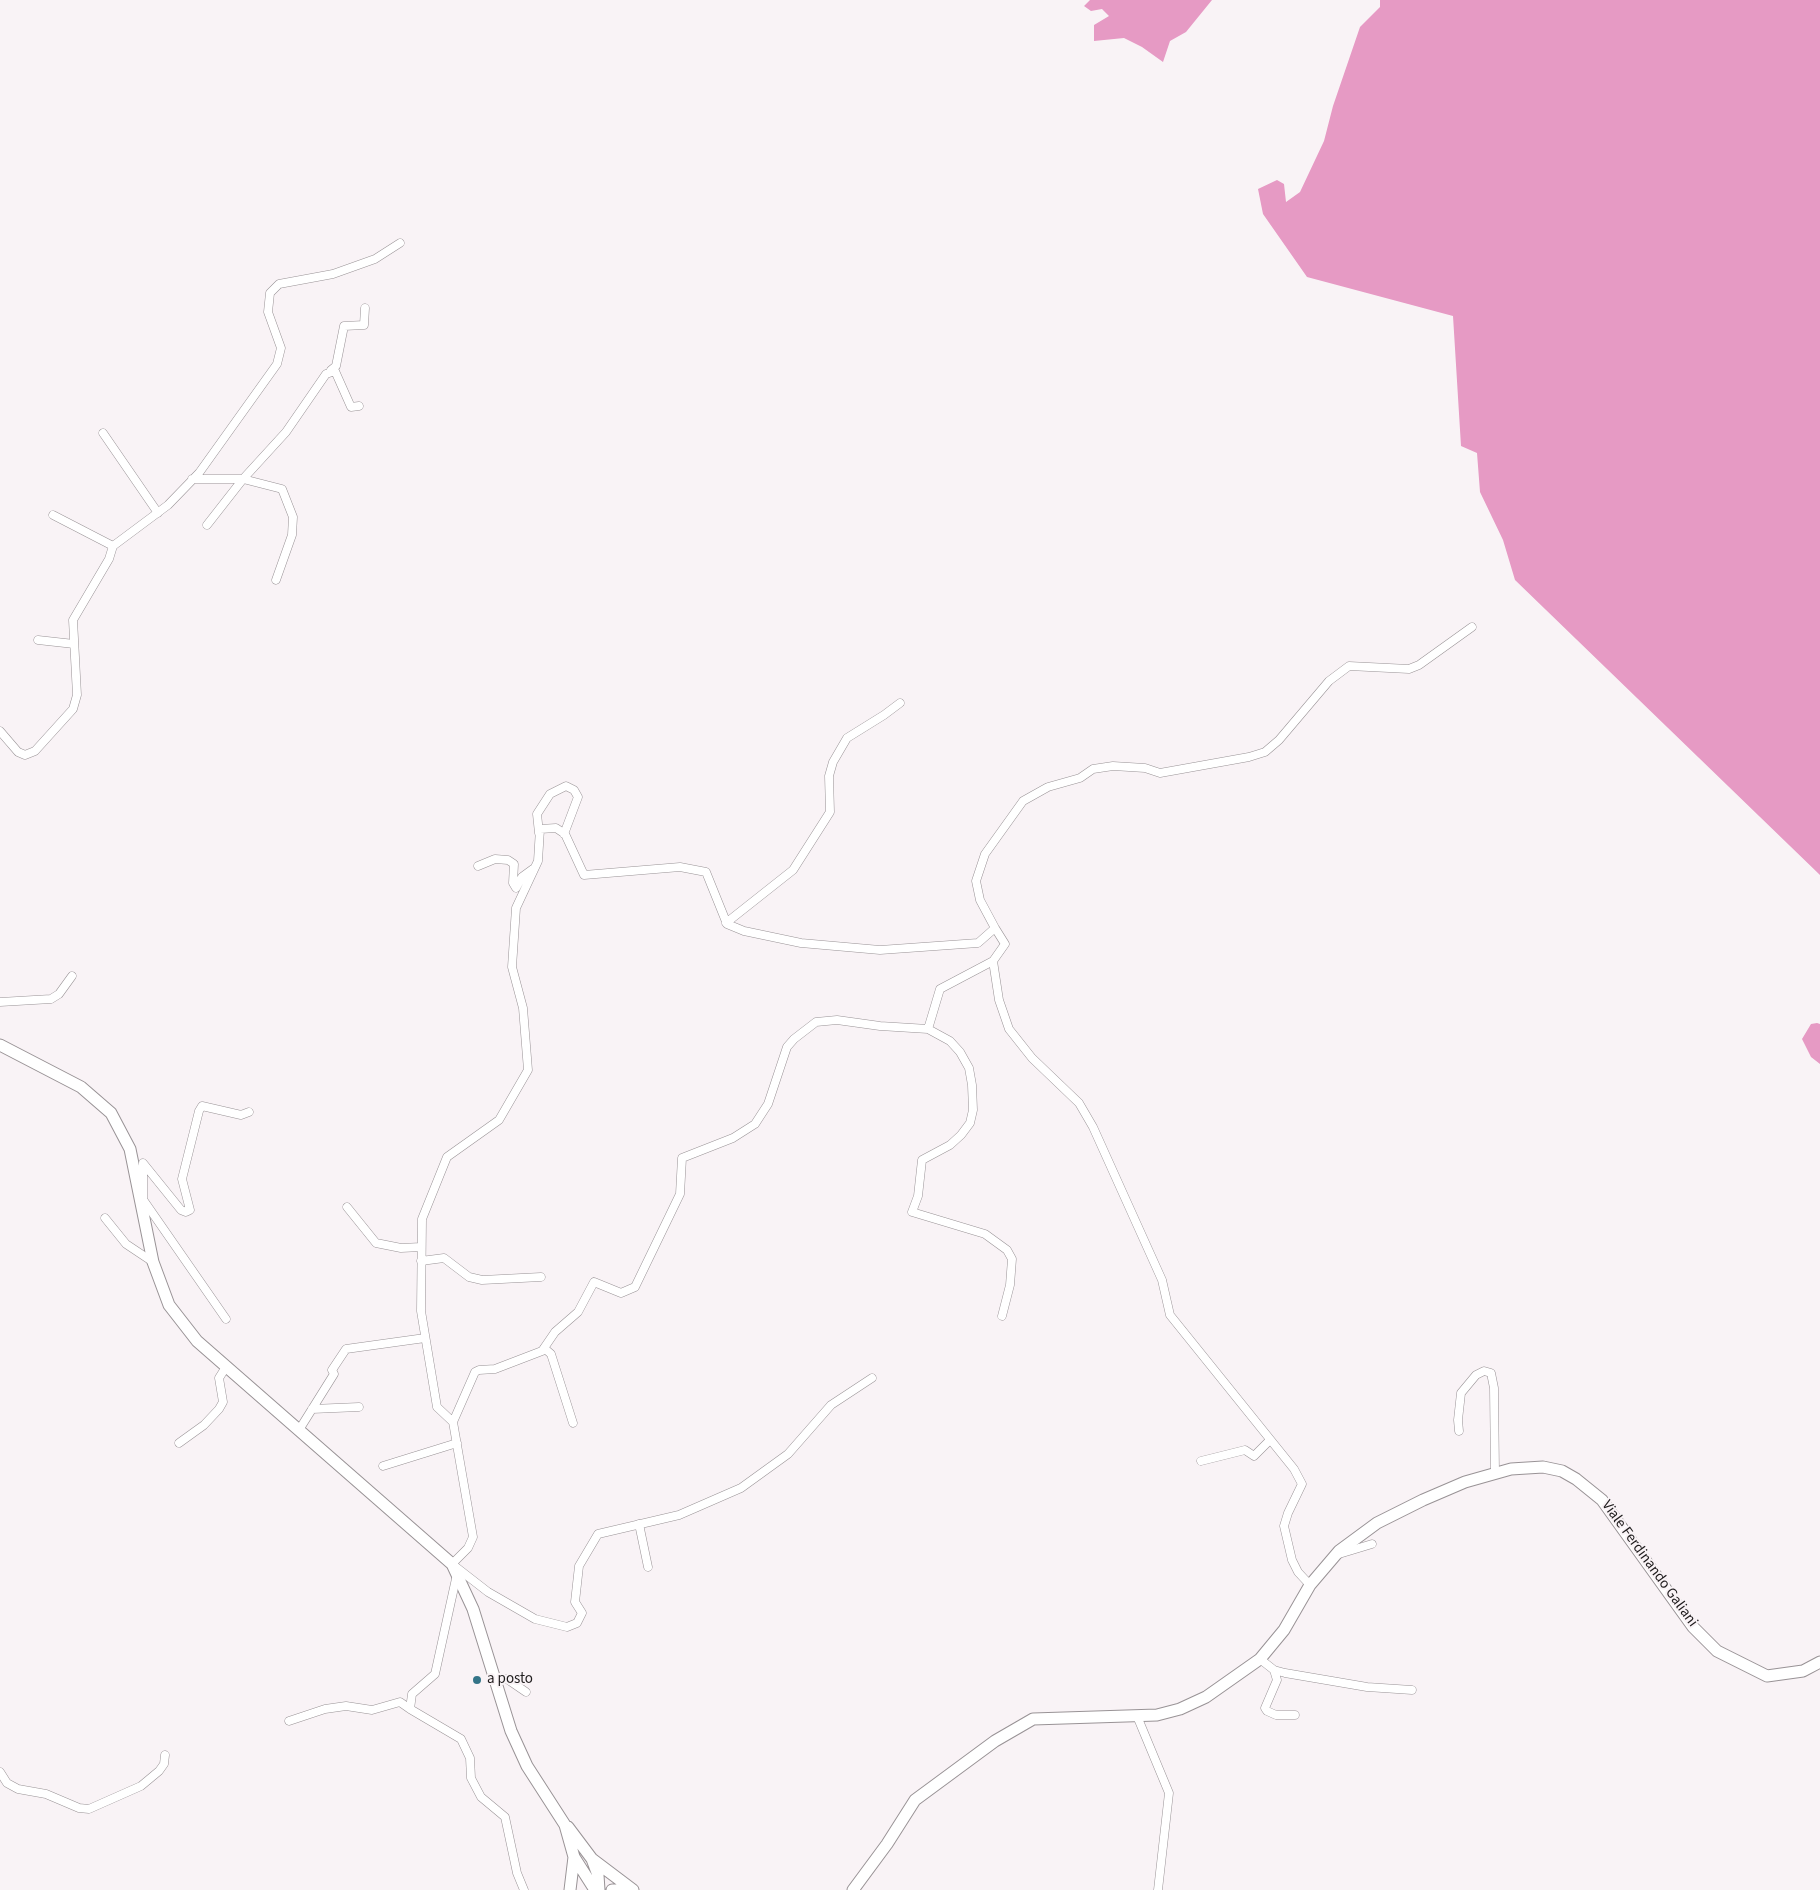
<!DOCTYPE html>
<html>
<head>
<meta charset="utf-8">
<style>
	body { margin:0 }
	canvas { display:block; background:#f9f3f6 }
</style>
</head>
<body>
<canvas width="1820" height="1890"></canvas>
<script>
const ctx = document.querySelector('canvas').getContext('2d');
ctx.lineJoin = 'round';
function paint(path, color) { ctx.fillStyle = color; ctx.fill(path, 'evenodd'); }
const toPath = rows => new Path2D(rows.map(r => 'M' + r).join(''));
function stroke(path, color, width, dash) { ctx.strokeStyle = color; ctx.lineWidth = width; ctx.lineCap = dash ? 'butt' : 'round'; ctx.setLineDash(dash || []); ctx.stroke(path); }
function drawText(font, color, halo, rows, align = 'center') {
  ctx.font = font + ' "Source Sans 3",sans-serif'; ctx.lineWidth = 4; ctx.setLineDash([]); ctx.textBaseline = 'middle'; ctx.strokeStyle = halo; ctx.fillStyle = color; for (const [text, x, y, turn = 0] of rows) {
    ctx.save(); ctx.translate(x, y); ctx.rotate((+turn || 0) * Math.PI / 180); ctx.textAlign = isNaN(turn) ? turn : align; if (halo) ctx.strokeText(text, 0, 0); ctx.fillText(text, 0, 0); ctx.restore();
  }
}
const forest = toPath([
	[1090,0,1212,0,1186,32,1170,41,1163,62,1142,47,1124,38,1094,41,1094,25,1109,16,1102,9,1091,11,1084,6],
	[1380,0,1820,0,1820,875,1515,580,1503,540,1480,492,1477,453,1461,446,1453,316,1307,277,1263,214,1258,189,1277,180,1284,184,1286,202,1300,192,1324,141,1333,106,1360,27,1380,7],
	[1817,1023,1820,1024,1820,1064,1811,1057,1802,1039,1811,1024]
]);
const minor = toPath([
	[331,370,336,366,344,326,364,325,365,308],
	[103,433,158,513],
	[192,479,243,479,282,489,293,517,292,535,276,580],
	[53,515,113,546],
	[207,525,243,479,286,432,326,374,335,371,351,407,359,406],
	[38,640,74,644],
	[0,731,18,752,25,755,35,751,73,709,77,695,73,620,109,559,113,546,168,505,199,473,277,364,281,348,268,312,270,293,279,284,333,274,375,259,400,243],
	[539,833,537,814,550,794,566,786,574,790,578,797,564,834],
	[478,866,495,859,508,860,514,864,513,883,516,888,522,877,533,869],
	[726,923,793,870,830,812,829,776,833,762,847,738,884,715,900,703],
	[995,928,980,900,976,881,985,854,1023,801,1048,787,1080,778,1093,769,1113,766,1145,768,1160,773,1249,757,1265,752,1279,740,1329,681,1349,666,1409,669,1419,665,1472,627],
	[993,961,999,1000,1009,1029,1032,1058,1079,1103,1093,1127,1162,1280,1170,1315,1294,1469,1302,1484,1288,1513,1284,1526,1292,1560,1298,1572,1310,1585],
	[0,1002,51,999,59,994,72,976],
	[928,1029,950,1041,960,1052,969,1068,972,1085,973,1110,970,1123,961,1135,950,1145,922,1160,918,1196,912,1212,985,1234,1007,1250,1012,1259,1010,1285,1002,1316],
	[142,1198,226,1319],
	[143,1199,143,1163,181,1210,186,1212,190,1210,182,1179,199,1111,202,1106,241,1115,249,1112],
	[347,1207,376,1243,401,1248,421,1247],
	[105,1218,126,1244,153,1262],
	[421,1261,444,1258,469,1277,482,1280,541,1277],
	[544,1348,551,1354,573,1423],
	[312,1409,359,1407],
	[453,1422,437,1407,421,1311,422,1219,447,1157,499,1120,528,1070,523,1008,512,967,516,908,538,861,540,829,556,828,565,834,584,875,680,867,706,872,727,924,744,931,801,943,880,950,978,943,995,928,1005,944,993,961,940,989,928,1029,880,1026,837,1020,816,1022,794,1039,787,1047,768,1104,755,1124,733,1138,682,1158,680,1194,635,1287,621,1293,594,1282,578,1312,555,1332,542,1351,495,1369,479,1370,475,1372,453,1422,473,1537,468,1548,452,1564,488,1592,535,1619,567,1627,577,1623,582,1613,575,1602,579,1566,598,1534,679,1515,741,1488,788,1454,831,1405,872,1378],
	[299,1430,334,1374,332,1370,346,1349,425,1338],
	[1459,1431,1458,1420,1461,1393,1476,1375,1484,1371,1491,1373,1494,1388,1495,1474],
	[179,1443,204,1425,219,1409,223,1402,219,1378,226,1367],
	[1201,1461,1245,1450,1254,1456,1270,1440],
	[383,1466,457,1443],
	[639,1524,648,1567],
	[1339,1554,1372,1544],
	[457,1574,435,1674,412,1694,410,1709,461,1739,470,1758,471,1778,481,1797,505,1817,517,1873,524,1890],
	[1260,1659,1274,1670,1285,1673,1367,1687,1412,1690],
	[1274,1670,1277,1680,1265,1708,1267,1711,1276,1715,1295,1715],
	[494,1678,507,1679,526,1692],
	[1137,1716,1169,1793,1158,1890],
	[289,1721,325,1709,346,1706,372,1710,400,1702,410,1709],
	[0,1772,7,1783,18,1789,46,1794,79,1808,89,1809,141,1786,159,1771,164,1764,165,1755]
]);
const secondary = toPath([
	[0,1045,81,1087,111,1113,130,1149,153,1262,169,1305,197,1341,452,1564,473,1609,511,1731,527,1766,565,1825,574,1857,570,1890],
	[568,1827,592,1859,633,1890],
	[574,1857,595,1890],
	[592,1859,598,1875,599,1890],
	[612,1890,628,1890],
	[853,1890,887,1844,915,1800,995,1741,1033,1719,1157,1715,1180,1709,1206,1697,1260,1659,1284,1630,1310,1585,1339,1551,1377,1523,1423,1500,1465,1482,1511,1469,1543,1467,1562,1471,1576,1479,1602,1500,1693,1627,1717,1651,1767,1676,1803,1671,1820,1662]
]);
const markers = [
	[477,1680,5,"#347488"]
];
const streetNames = [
	["Viale Ferdinando Galiani",1649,1564,54]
];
const poiNames = [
	["a posto",487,1680]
];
paint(forest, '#e69ac4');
stroke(minor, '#999396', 9);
stroke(secondary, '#999396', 13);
stroke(minor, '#fff', 8);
stroke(secondary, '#fff', 11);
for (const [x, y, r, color] of markers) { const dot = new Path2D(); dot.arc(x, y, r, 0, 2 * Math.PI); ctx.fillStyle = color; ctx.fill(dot); stroke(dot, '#f9f3f6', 2); }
drawText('15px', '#1f1c1d', '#f9f3f6', streetNames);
drawText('15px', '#1f1c1d', '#f9f3f6', poiNames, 'left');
</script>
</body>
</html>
